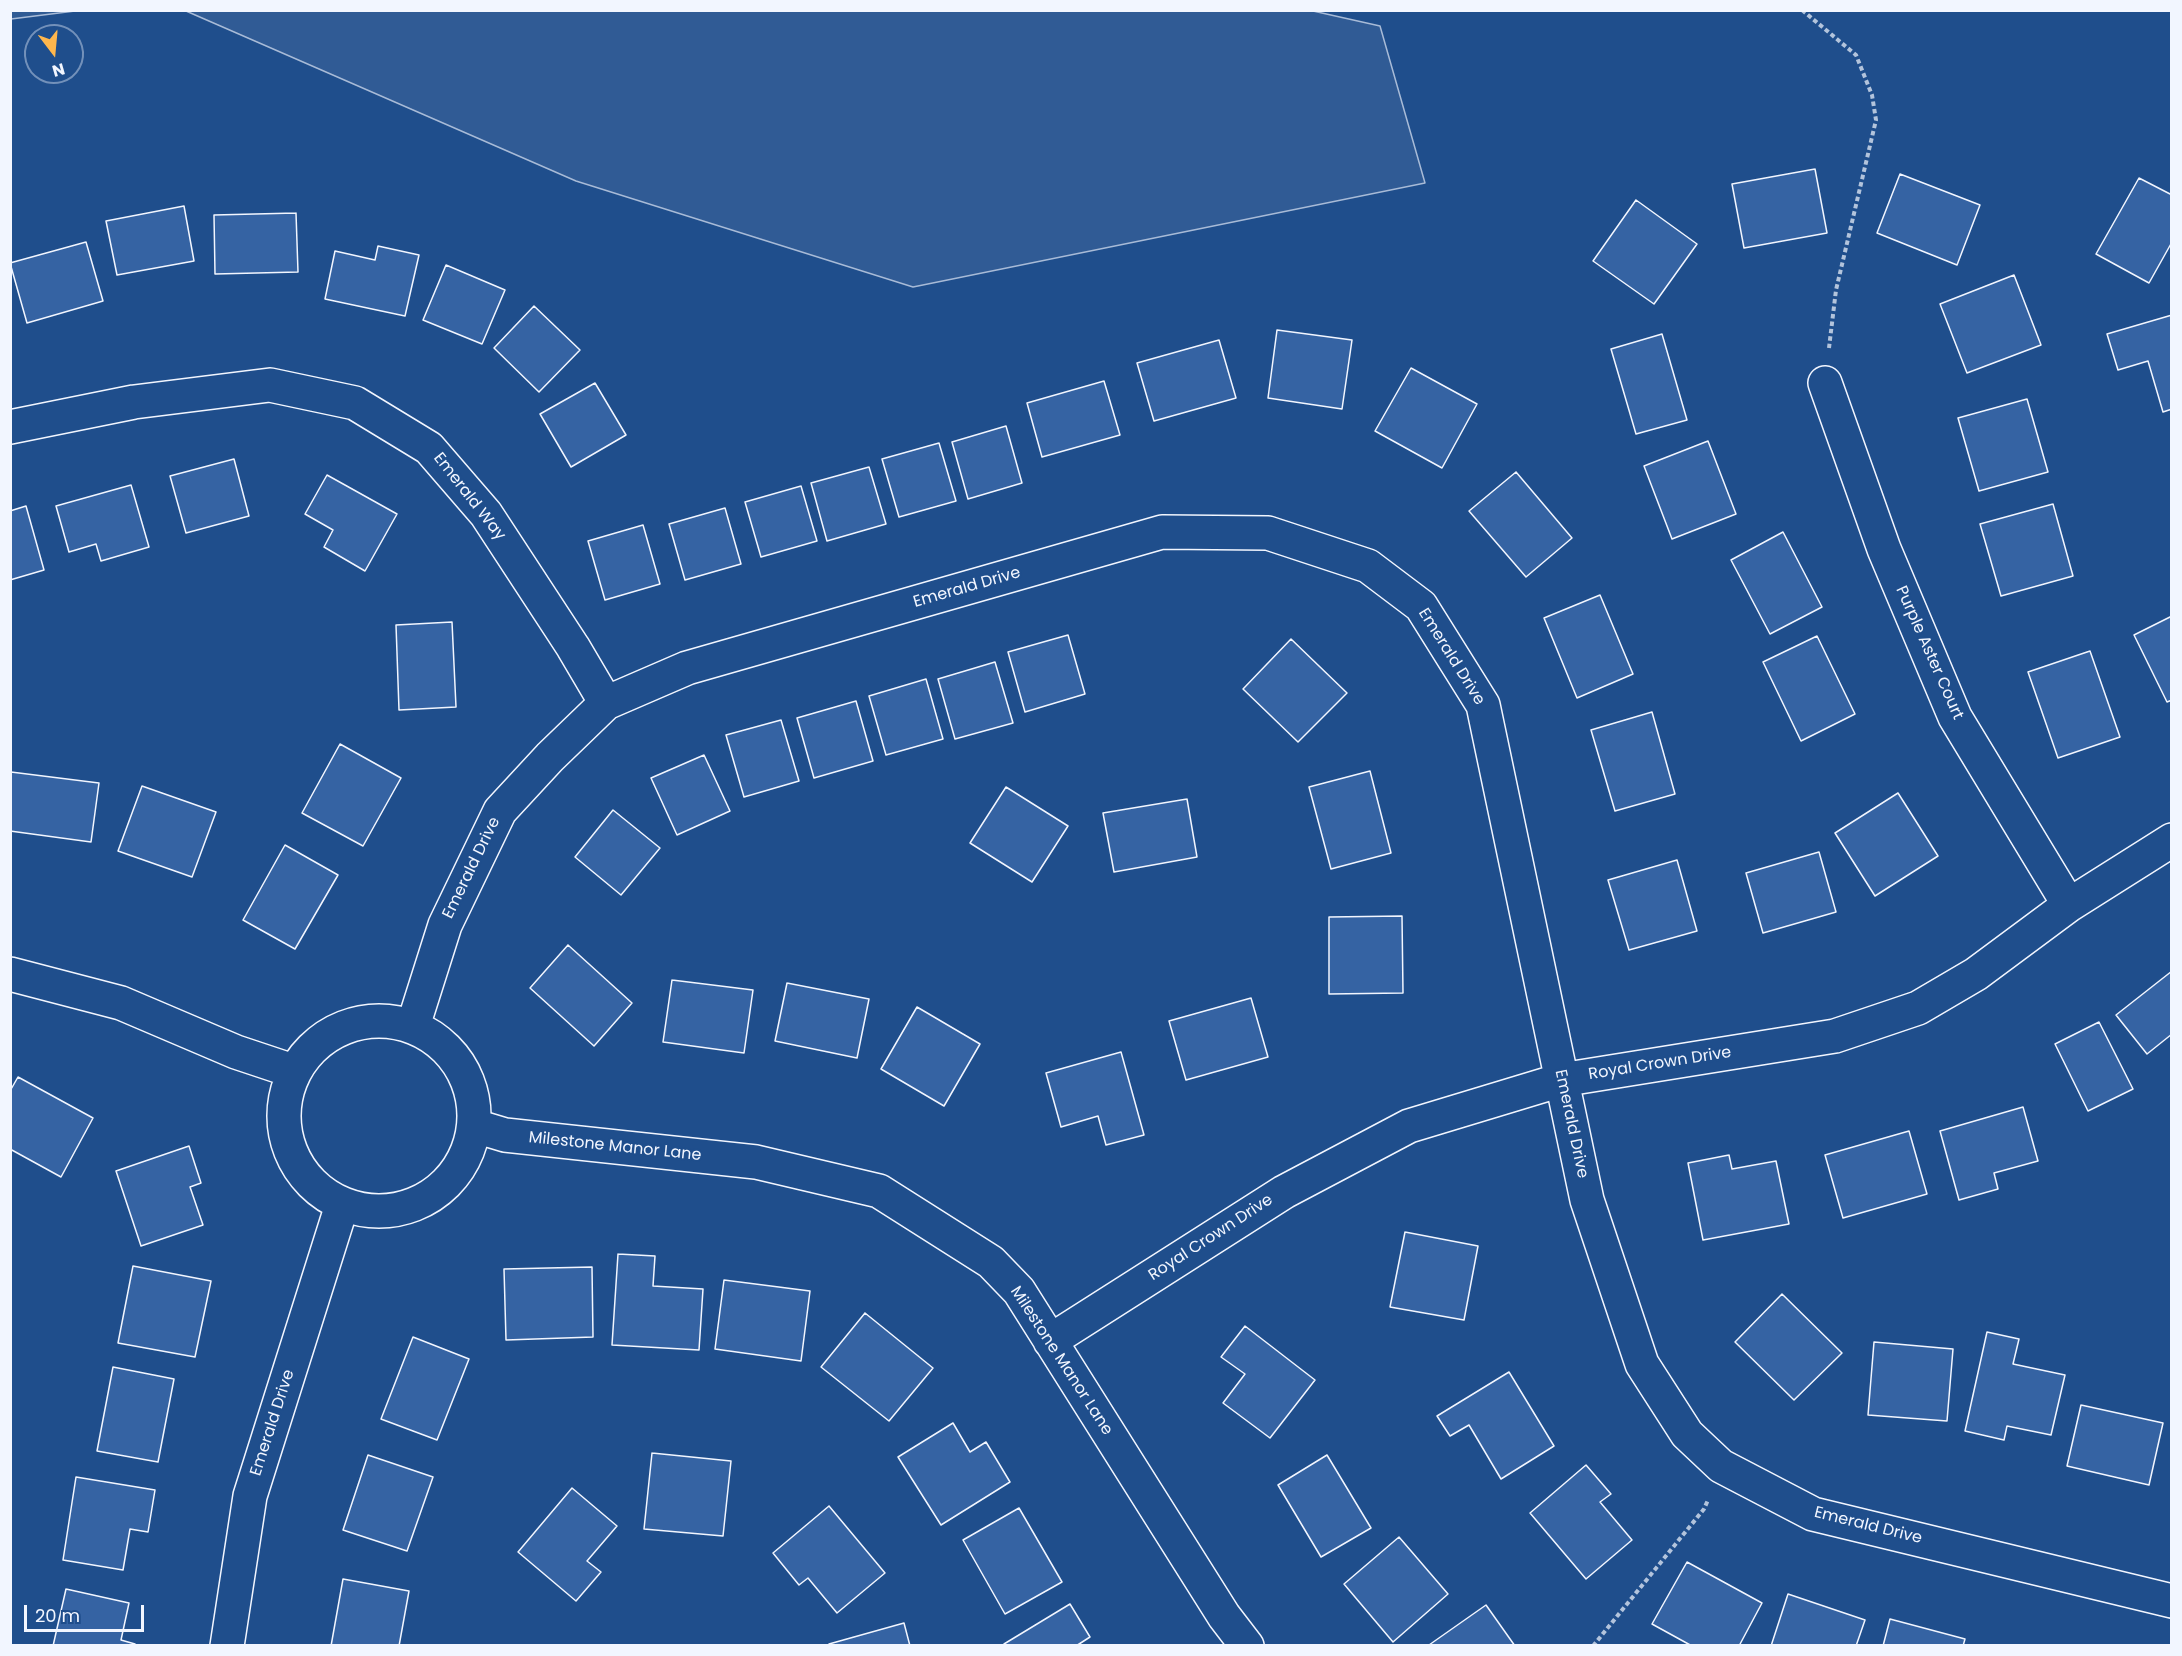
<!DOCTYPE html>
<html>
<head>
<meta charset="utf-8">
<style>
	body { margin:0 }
	#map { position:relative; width:2182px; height:1656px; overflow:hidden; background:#1f4e8c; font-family:Poppins,sans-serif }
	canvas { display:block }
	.frame { position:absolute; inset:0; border:12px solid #f2f6ff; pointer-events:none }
	.north { position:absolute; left:24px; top:24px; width:60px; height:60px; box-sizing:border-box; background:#1f4e8c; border:2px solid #7391ba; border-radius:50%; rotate:164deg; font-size:16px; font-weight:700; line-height:24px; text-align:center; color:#f2f6ff }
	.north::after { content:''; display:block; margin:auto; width:21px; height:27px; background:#ffb74d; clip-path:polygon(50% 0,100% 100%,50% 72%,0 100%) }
	.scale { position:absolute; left:24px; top:1605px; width:120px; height:27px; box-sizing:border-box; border:3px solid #f2f6ff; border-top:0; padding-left:8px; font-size:18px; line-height:21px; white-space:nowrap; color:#f2f6ff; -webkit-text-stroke:4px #1f4e8c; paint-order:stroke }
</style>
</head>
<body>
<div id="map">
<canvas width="2182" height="1656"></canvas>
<div class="frame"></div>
<div class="north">N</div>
<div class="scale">20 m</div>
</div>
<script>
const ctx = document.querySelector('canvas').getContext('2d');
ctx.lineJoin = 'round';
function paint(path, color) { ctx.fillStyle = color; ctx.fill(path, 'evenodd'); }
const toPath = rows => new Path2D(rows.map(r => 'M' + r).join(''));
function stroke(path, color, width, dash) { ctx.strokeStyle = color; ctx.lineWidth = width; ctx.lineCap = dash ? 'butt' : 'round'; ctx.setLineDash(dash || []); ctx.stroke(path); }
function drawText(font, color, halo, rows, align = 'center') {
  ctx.font = font + ' Poppins,sans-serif'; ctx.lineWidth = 4.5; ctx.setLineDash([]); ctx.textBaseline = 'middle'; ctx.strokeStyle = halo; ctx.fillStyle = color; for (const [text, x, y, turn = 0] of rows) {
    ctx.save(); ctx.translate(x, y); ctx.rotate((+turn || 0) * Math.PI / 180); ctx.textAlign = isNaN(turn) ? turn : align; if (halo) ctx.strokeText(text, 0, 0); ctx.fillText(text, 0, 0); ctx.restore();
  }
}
const built = toPath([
	[11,10,75,10,75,11,11,19,11,10],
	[186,11,1313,11,1380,26,1425,183,913,287,576,181,186,11]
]);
const building = toPath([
	[1815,169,1827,233,1744,248,1732,184,1815,169],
	[1900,174,1980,205,1957,265,1877,233,1900,174],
	[2139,178,2172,195,2172,242,2149,283,2096,254,2139,178],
	[1636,200,1697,244,1654,304,1593,261,1636,200],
	[184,206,194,261,117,275,106,221,184,206],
	[296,213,298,272,215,274,214,215,296,213],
	[86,242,103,301,27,323,10,263,86,242],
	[378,246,419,255,405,316,325,299,335,251,375,260,378,246],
	[446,265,505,290,482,344,423,320,446,265],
	[2014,275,2041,345,1967,373,1940,304,2014,275],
	[534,306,580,350,539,392,494,348,534,306],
	[2172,315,2172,409,2163,412,2148,361,2118,370,2107,334,2172,315],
	[1277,330,1352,340,1342,409,1268,398,1277,330],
	[1662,334,1687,420,1636,434,1611,349,1662,334],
	[1219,340,1236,398,1154,421,1137,363,1219,340],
	[1411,368,1477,404,1442,468,1375,431,1411,368],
	[1104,381,1120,435,1042,457,1027,403,1104,381],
	[595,383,626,435,571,467,540,414,595,383],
	[2027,399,2048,472,1979,491,1958,418,2027,399],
	[1006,426,1022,483,968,499,952,442,1006,426],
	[1708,441,1736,514,1672,539,1644,466,1708,441],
	[939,443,956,501,899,517,882,459,939,443],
	[234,459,249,516,186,533,170,476,234,459],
	[869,467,886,524,827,541,811,483,869,467],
	[1516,472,1572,538,1526,577,1469,511,1516,472],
	[327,475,397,514,365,571,324,547,333,530,305,514,327,475],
	[131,485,149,547,101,561,96,544,69,552,56,506,131,485],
	[801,486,817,541,761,557,745,502,801,486],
	[2053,504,2073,576,2001,596,1980,524,2053,504],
	[26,506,44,570,10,580,10,511,26,506],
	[725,508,741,564,685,580,669,524,725,508],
	[643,525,660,584,605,600,588,541,643,525],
	[1783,532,1822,607,1770,634,1731,560,1783,532],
	[1600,595,1633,674,1577,698,1544,618,1600,595],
	[2172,616,2172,700,2167,702,2134,635,2172,616],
	[452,622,456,707,399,710,396,625,452,622],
	[1068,635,1085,694,1025,712,1008,652,1068,635],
	[1817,636,1855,714,1801,741,1763,662,1817,636],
	[1291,639,1347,693,1298,742,1243,689,1291,639],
	[2090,651,2120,737,2058,758,2028,672,2090,651],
	[995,662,1013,723,955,739,938,679,995,662],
	[926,679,943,739,886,755,869,696,926,679],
	[856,701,873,761,814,778,797,718,856,701],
	[1652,712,1675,794,1615,811,1591,730,1652,712],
	[781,720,799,781,744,797,726,735,781,720],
	[340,744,401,778,363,846,302,813,340,744],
	[704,755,730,811,677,835,651,778,704,755],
	[1370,771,1391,853,1331,869,1309,787,1370,771],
	[11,772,99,783,91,842,10,831,11,772],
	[142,786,216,812,192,877,118,851,142,786],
	[1006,787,1068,826,1032,882,970,843,1006,787],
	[1898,793,1938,856,1875,896,1835,833,1898,793],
	[1187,799,1197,857,1114,872,1103,813,1187,799],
	[613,810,660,848,621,895,575,857,613,810],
	[285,845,338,875,295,949,243,920,285,845],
	[1819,852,1836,912,1763,933,1746,873,1819,852],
	[1677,860,1697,931,1629,950,1608,880,1677,860],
	[1402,916,1403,993,1329,994,1329,917,1402,916],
	[568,945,632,1003,594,1046,530,988,568,945],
	[2172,971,2172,1034,2147,1054,2116,1015,2172,971],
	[672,980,753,990,744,1053,663,1042,672,980],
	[787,983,869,999,857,1058,775,1041,787,983],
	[1251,998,1268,1057,1186,1080,1169,1021,1251,998],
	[917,1007,980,1044,944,1106,881,1069,917,1007],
	[2099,1022,2133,1089,2088,1111,2055,1044,2099,1022],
	[1121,1052,1144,1135,1106,1145,1098,1116,1061,1127,1046,1073,1121,1052],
	[18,1077,93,1118,61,1177,10,1149,10,1091,18,1077],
	[2023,1107,2038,1161,1994,1173,1998,1189,1959,1200,1940,1131,2023,1107],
	[1909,1131,1927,1194,1843,1218,1825,1155,1909,1131],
	[189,1146,201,1183,190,1187,203,1225,141,1246,116,1171,189,1146],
	[1729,1155,1732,1169,1776,1161,1789,1224,1703,1240,1688,1163,1729,1155],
	[1405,1232,1478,1246,1464,1320,1390,1307,1405,1232],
	[618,1254,655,1256,653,1286,703,1289,699,1350,612,1345,618,1254],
	[133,1266,211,1281,195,1357,118,1343,133,1266],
	[592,1267,593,1337,506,1340,504,1269,592,1267],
	[724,1280,810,1291,801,1361,715,1349,724,1280],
	[1782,1294,1842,1353,1794,1400,1735,1342,1782,1294],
	[865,1313,933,1368,889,1421,821,1367,865,1313],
	[1245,1326,1315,1380,1270,1438,1223,1403,1245,1374,1221,1357,1245,1326],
	[1987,1332,2019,1339,2013,1364,2065,1375,2051,1435,2007,1426,2004,1440,1965,1431,1987,1332],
	[413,1337,469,1359,437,1440,381,1419,413,1337],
	[1874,1342,1953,1349,1947,1421,1868,1415,1874,1342],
	[113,1367,174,1379,158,1462,97,1451,113,1367],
	[1509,1372,1554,1446,1501,1479,1469,1425,1450,1436,1437,1416,1509,1372],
	[2081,1405,2163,1423,2149,1485,2067,1466,2081,1405],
	[953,1423,970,1452,986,1442,1010,1482,941,1525,898,1457,953,1423],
	[652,1453,731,1461,723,1536,644,1529,652,1453],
	[368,1455,433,1477,407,1551,343,1530,368,1455],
	[1327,1455,1371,1528,1321,1557,1278,1485,1327,1455],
	[1586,1465,1611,1494,1600,1502,1632,1540,1586,1579,1530,1513,1586,1465],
	[76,1477,155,1490,148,1532,130,1529,123,1570,63,1560,76,1477],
	[572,1488,617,1526,587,1561,601,1572,576,1601,518,1552,572,1488],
	[829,1506,885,1573,837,1613,808,1578,799,1585,773,1553,829,1506],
	[1019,1508,1062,1582,1005,1614,963,1540,1019,1508],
	[1399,1537,1448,1594,1393,1642,1344,1584,1399,1537],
	[1687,1562,1762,1603,1739,1646,1692,1646,1652,1624,1687,1562],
	[343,1579,409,1591,399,1646,331,1646,343,1579],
	[66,1589,129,1603,121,1640,135,1644,135,1646,53,1646,66,1589],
	[1788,1594,1865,1620,1856,1646,1771,1646,1788,1594],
	[1070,1604,1090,1637,1076,1646,1005,1646,1004,1644,1070,1604],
	[1486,1605,1515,1646,1430,1646,1429,1645,1486,1605],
	[1890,1619,1965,1639,1963,1646,1883,1646,1890,1619],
	[904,1623,910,1646,829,1646,829,1644,904,1623]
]);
const path = toPath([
	[1802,10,1856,55,1872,95,1876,120,1836,290,1829,348],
	[1593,1646,1704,1509,1708,1500]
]);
const minor = toPath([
	[1825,383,1884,549,1955,717,2069,905],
	[10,427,134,402,270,385,355,403,429,448,486,514,573,647,606,703],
	[10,974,121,1003,236,1052,293,1071],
	'284 1116a95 95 0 1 1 190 0a95 95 0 1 1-190 0Z',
	[413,1026,445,925,500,811,550,757,606,703,687,668,1162,532,1268,533,1368,566,1421,606,1483,705,1587,1200,1642,1364,1687,1434,1721,1466,1813,1514,2172,1601],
	[475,1126,505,1135,756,1162,879,1191,991,1262,1019,1291,1224,1616,1247,1646],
	[1050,1341,1284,1192,1409,1126,1561,1080,1835,1036,1918,1008,1976,974,2069,905,2172,840],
	[227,1646,250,1496,342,1205]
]);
const streetNames = [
	["Emerald Way",469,497,52],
	["Emerald Drive",967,588,-16],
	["Purple Aster Court",1929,653,66],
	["Emerald Drive",1451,657,58],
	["Emerald Drive",472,868,-64],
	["Royal Crown Drive",1660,1064,-9],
	["Emerald Drive",1571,1124,78],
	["Milestone Manor Lane",615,1147,6],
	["Royal Crown Drive",1211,1238,-33],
	["Milestone Manor Lane",1061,1361,57],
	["Emerald Drive",273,1423,-72],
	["Emerald Drive",1868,1526,14]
];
paint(built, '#305b95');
stroke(built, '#a8bbd7', 1.5);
paint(building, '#3563a3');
stroke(building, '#f2f6ff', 1.5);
stroke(minor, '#f2f6ff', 36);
stroke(path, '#b3c4dc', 4, [4.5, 3]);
stroke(minor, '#1f4e8c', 33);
drawText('16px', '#f2f6ff', '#1f4e8c', streetNames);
</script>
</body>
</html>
